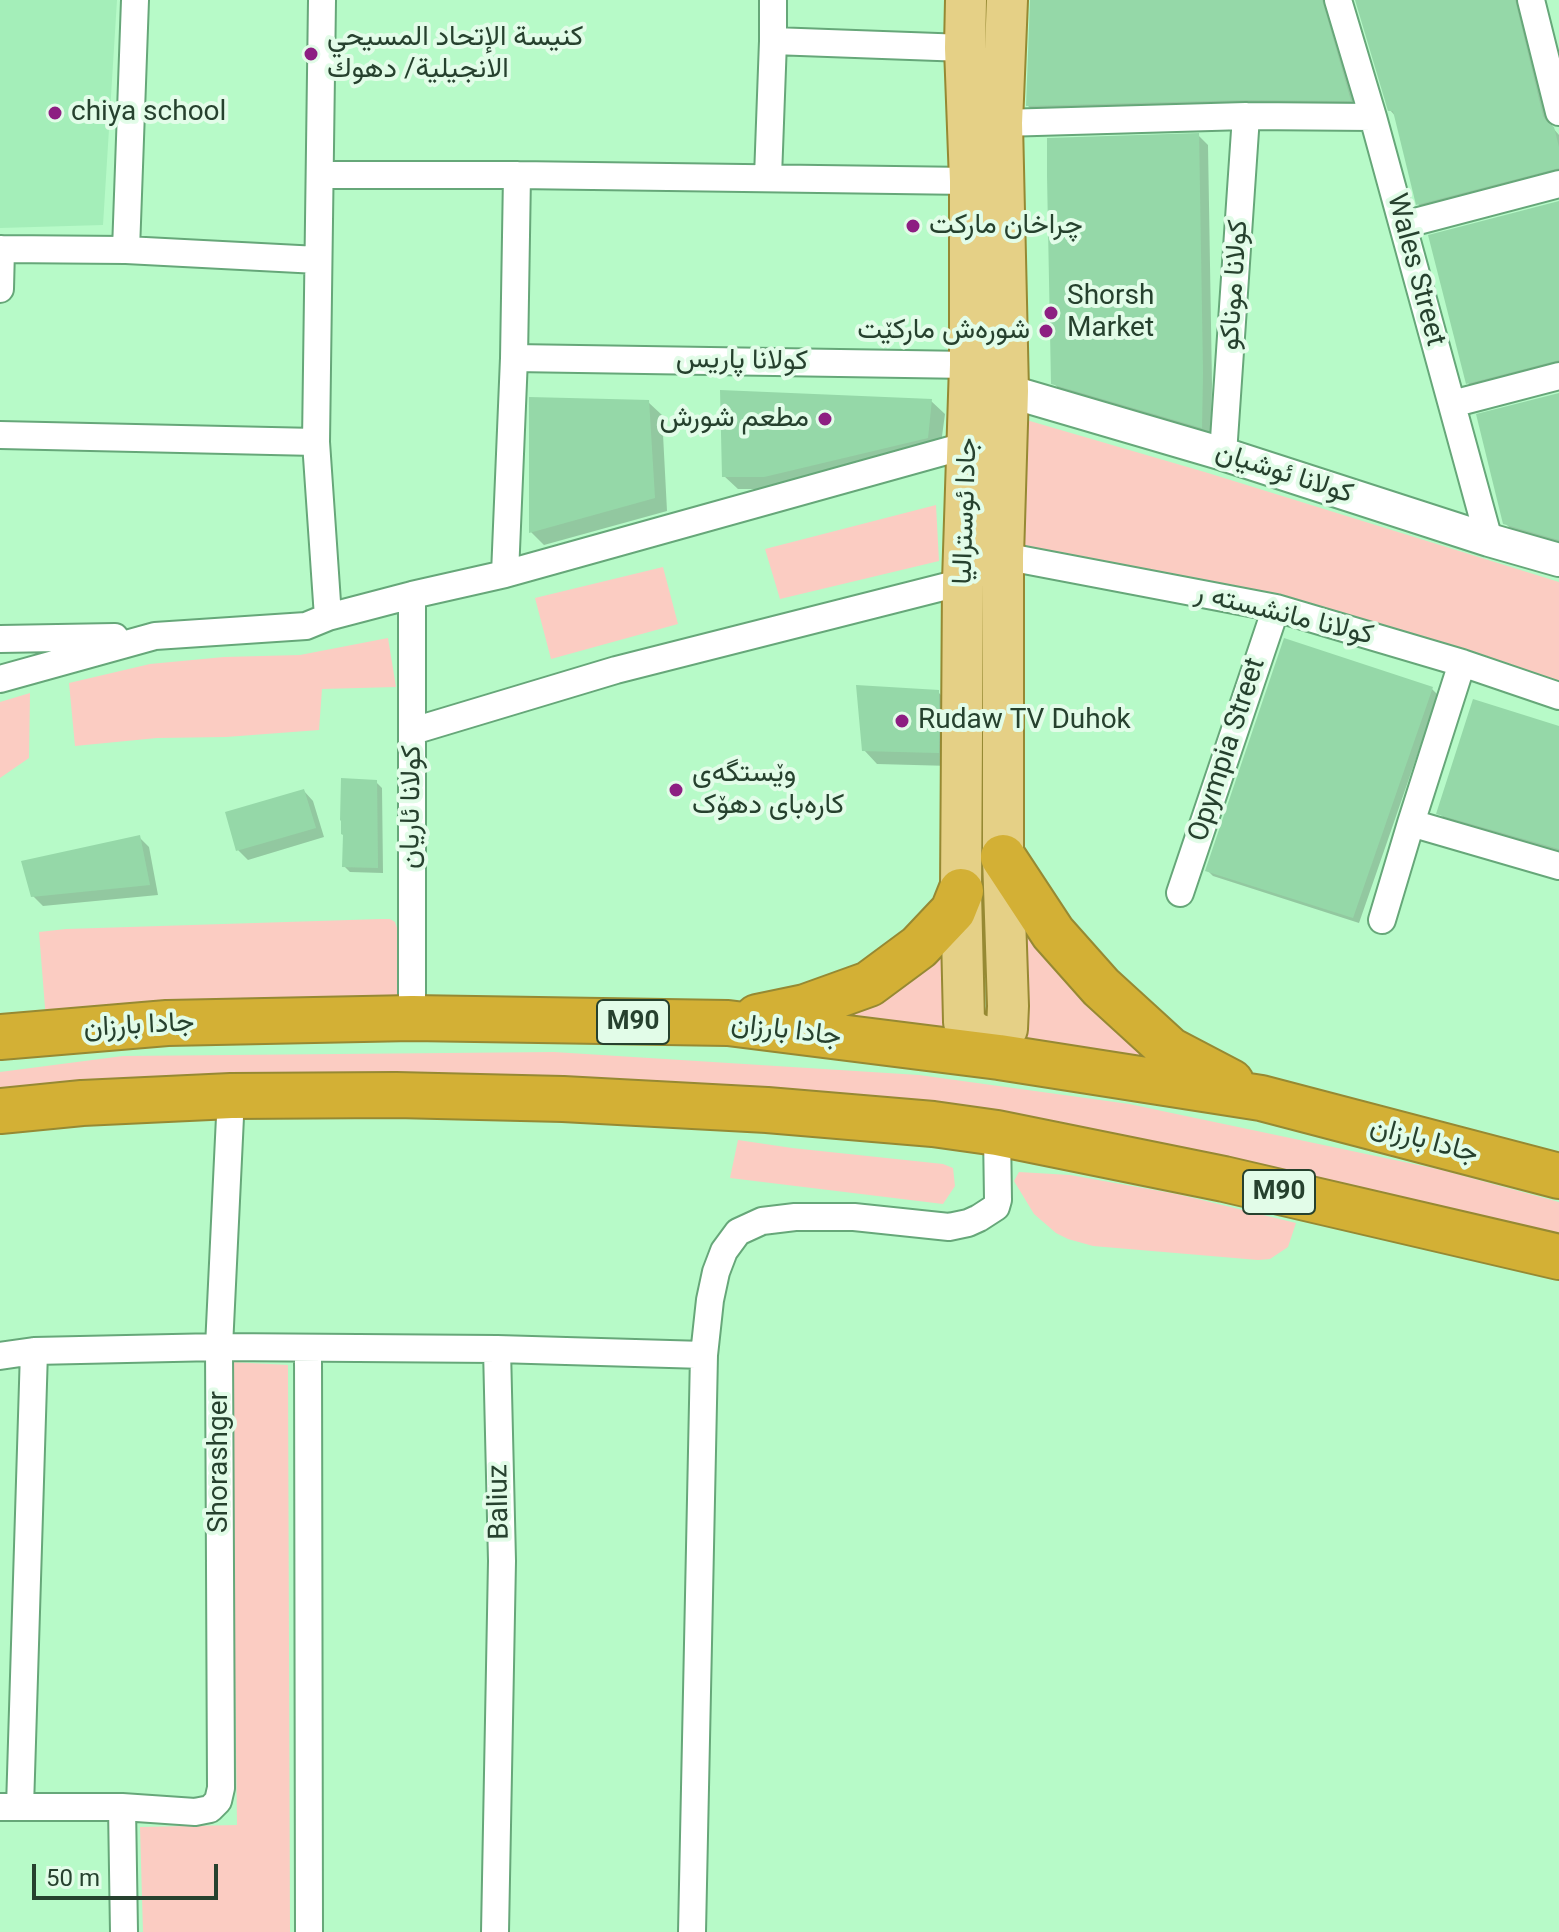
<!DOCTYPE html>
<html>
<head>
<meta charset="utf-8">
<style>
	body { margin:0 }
	#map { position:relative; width:1559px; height:1932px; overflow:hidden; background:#b7fac8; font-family:Roboto,sans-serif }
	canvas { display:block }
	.scale { position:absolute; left:32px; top:1864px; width:186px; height:36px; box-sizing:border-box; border:4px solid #26412e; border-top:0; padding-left:10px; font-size:24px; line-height:28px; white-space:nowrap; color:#26412e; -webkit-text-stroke:6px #e2fce8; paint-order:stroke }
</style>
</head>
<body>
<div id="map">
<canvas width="1559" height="1932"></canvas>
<div class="scale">50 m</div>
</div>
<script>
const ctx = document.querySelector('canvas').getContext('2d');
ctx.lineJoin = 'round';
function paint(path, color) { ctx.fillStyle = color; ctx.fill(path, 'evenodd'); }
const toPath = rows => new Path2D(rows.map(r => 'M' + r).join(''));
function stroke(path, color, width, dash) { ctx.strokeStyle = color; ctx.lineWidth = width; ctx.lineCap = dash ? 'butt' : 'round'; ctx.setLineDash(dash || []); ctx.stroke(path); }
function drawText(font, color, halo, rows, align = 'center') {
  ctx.font = font + ' Roboto,Vazirmatn,sans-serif'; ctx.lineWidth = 8; ctx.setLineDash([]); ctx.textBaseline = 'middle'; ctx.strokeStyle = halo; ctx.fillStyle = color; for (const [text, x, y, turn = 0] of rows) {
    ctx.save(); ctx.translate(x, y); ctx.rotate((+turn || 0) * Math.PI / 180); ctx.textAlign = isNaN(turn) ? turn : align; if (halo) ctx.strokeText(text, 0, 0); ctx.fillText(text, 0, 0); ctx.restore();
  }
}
const built = toPath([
	[0,0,117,0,103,225,0,228]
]);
const green = toPath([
	[1023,419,1208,473,1559,582,1559,685,1300,605,1203,579,1020,548],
	[936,505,939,561,780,599,765,549],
	[663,567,678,624,551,659,535,598],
	[388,638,396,687,322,689,319,730,226,737,157,738,75,746,69,683,150,664,224,657,300,655],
	[30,693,29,758,0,778,0,702],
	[1016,890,1197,1070,1019,1045],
	[381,919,390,919,395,922,399,934,401,1008,46,1020,39,932,66,929],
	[951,923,947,1032,799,1015],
	[554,1052,919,1075,1129,1104,1442,1170,1559,1202,1559,1242,1354,1185,1119,1134,933,1109,0,1100,0,1072,123,1056],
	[738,1140,792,1148,943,1164,953,1168,955,1186,943,1204,730,1178],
	[1019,1172,1070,1175,1126,1185,1177,1194,1296,1223,1288,1247,1270,1259,1258,1260,1093,1246,1068,1239,1056,1233,1034,1214,1014,1181],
	[231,1362,288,1365,290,1932,143,1932,140,1827,237,1825]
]);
const shadow = toPath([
	[1031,0,1323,0,1332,8,1360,110,1038,115,1028,106],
	[1357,0,1527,0,1524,15,1553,128,1559,135,1559,179,1428,214,1418,204,1396,117,1390,110],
	[1198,135,1208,145,1212,384,1211,436,1064,393,1053,383],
	[1559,203,1559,371,1478,393,1468,383],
	[1559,394,1559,547,1515,533,1505,523],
	[931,401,945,414,940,451,778,489,738,489,724,476],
	[648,402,662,415,667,511,544,545,531,532],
	[1432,689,1438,695,1359,923,1213,876,1207,870],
	[938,692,952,706,951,766,877,764,864,750],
	[1559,728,1559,853,1445,819,1439,813],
	[376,782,382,788,383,873,350,872,344,866,345,836],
	[304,791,313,801,324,837,248,860,238,850],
	[139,837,149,847,158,895,43,906,33,896]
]);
const building = toPath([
	[1030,0,1322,0,1351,101,1246,100,1026,106],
	[1355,0,1515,0,1543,116,1547,122,1554,127,1559,147,1559,168,1416,205,1393,111,1388,111],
	[1199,133,1203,373,1202,428,1051,384,1047,176,1047,138],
	[1559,201,1559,360,1466,384,1428,235],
	[720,390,932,399,928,438,764,477,722,477],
	[1559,393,1559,540,1503,524,1476,414],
	[529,397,649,400,655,498,529,533],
	[1284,638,1433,687,1353,918,1205,871],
	[856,685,939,690,939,753,862,751],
	[1473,699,1559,726,1559,849,1436,814],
	[341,778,377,780,378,868,342,867,343,835,341,834,341,820,340,821],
	[304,789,316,828,236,851,225,812],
	[140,835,150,885,31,897,21,861]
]);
const minor = toPath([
	[322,0,316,442,328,617],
	[1338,0,1373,117,1489,540],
	[1531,0,1559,112],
	[773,41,773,0],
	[1002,123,1246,116,1373,117],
	[320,175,517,175,970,181],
	[768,177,773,41,965,48],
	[1403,225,1559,184],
	[0,249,126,250,318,260],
	[126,250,135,0],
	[0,289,1,249],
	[514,358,970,365],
	[1452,404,1559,376],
	[0,435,316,442],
	[1223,454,1246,116],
	[1003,556,1276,608,1462,663,1559,696],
	[505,574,514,358,517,175],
	[0,639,115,637],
	[0,679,155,636,306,626,328,617,412,595,505,574,968,445],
	[413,731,616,670,963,582],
	[1411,823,1559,866],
	[1180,893,1276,608],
	[1382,920,1411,823,1462,663],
	[412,1018,412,595],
	[308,1348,309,1932],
	[497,1349,704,1355],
	[0,1356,34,1351,219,1347,497,1349,502,1561,495,1932],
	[0,1807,122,1807,195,1812,210,1809,218,1801,221,1788,219,1347,231,1096],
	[20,1807,34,1351],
	[122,1807,124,1932],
	[692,1932,704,1355,710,1300,716,1272,724,1251,738,1232,762,1221,795,1217,854,1217,949,1227,968,1223,979,1218,996,1207,998,1200,997,1133]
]);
const tertiary = toPath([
	[1008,391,1223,454,1489,540,1559,560]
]);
const primary = toPath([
	[966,0,965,48,970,181,970,365,963,582,961,891,964,1022,973,1032,988,1038,1001,1035,1007,1029,1008,1006,1003,857,1003,556,1008,391,1002,123,1007,0]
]);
const motorway = toPath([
	[1003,857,1053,933,1101,987,1170,1050,1231,1082],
	[757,1017,805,1007,869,984,919,947,953,911,961,891],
	[0,1037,167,1023,412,1018,728,1023,999,1057,1261,1098,1559,1176],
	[0,1111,82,1103,231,1096,396,1095,563,1099,767,1110,933,1124,997,1133,1224,1179,1559,1257]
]);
const markers = [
	[311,54,8,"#8d1f82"],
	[55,113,8,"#8d1f82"],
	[913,226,8,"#8d1f82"],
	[1051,313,8,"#8d1f82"],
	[1046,331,8,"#8d1f82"],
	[825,419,8,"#8d1f82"],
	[902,721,8,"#8d1f82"],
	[676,790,8,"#8d1f82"]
];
const shields = [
	[633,1022,72],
	[1279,1192,72]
];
const shieldNames = [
	["M90",633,1022],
	["M90",1279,1192]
];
const poiNames = [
	["كنيسة الإتحاد المسيحي",327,38],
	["الانجيلية/ دهوك",327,70],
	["chiya school",71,113],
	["چراخان ماركت",929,226],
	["Shorsh",1067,297],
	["Market",1067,329],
	["شوره‌ش ماركێت",1030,331,"right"],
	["مطعم شورش",809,419,"right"],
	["Rudaw TV Duhok",918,721],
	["وێستگەی",692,774],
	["کارەبای دهۆک",692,806]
];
const streetNames = [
	["Wales Street",1415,270,75],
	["كولانا موناكو",1235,285,-86],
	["كولانا پاریس",742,361,1],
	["كولانا ئوشيان",1284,474,18],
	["جادا ئوسترالیا",966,511,-88],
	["كولانا مانشسته ر",1284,615,14],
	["Opympia Street",1228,750,-72],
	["كولانا ئاريان",412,807,-89],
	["جادا بارزان",139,1026,-3],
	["جادا بارزان",786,1031,7],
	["جادا بارزان",1424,1141,15],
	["Shorashger",220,1462,-90],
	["Baliuz",500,1502,-91]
];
paint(built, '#a4eeb9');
paint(green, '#fbccc2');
paint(shadow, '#0003');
paint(building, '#95d8a8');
stroke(minor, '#66a779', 30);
stroke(tertiary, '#66a779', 36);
stroke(primary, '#968933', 44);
stroke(motorway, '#968933', 48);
stroke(minor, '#fff', 26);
stroke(tertiary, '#fff', 32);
stroke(primary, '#e5d086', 40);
stroke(motorway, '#d3b035', 44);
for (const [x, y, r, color] of markers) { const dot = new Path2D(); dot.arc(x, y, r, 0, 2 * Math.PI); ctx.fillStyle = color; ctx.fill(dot); stroke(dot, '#e2fce8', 3); }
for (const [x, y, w] of shields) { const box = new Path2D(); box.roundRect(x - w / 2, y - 22, w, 44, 6); ctx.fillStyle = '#e2fce8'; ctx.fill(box); stroke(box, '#26412e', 2); }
drawText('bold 26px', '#26412e', null, shieldNames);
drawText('28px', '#26412e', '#e2fce8', poiNames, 'left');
drawText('28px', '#26412e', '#e2fce8', streetNames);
</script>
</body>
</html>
